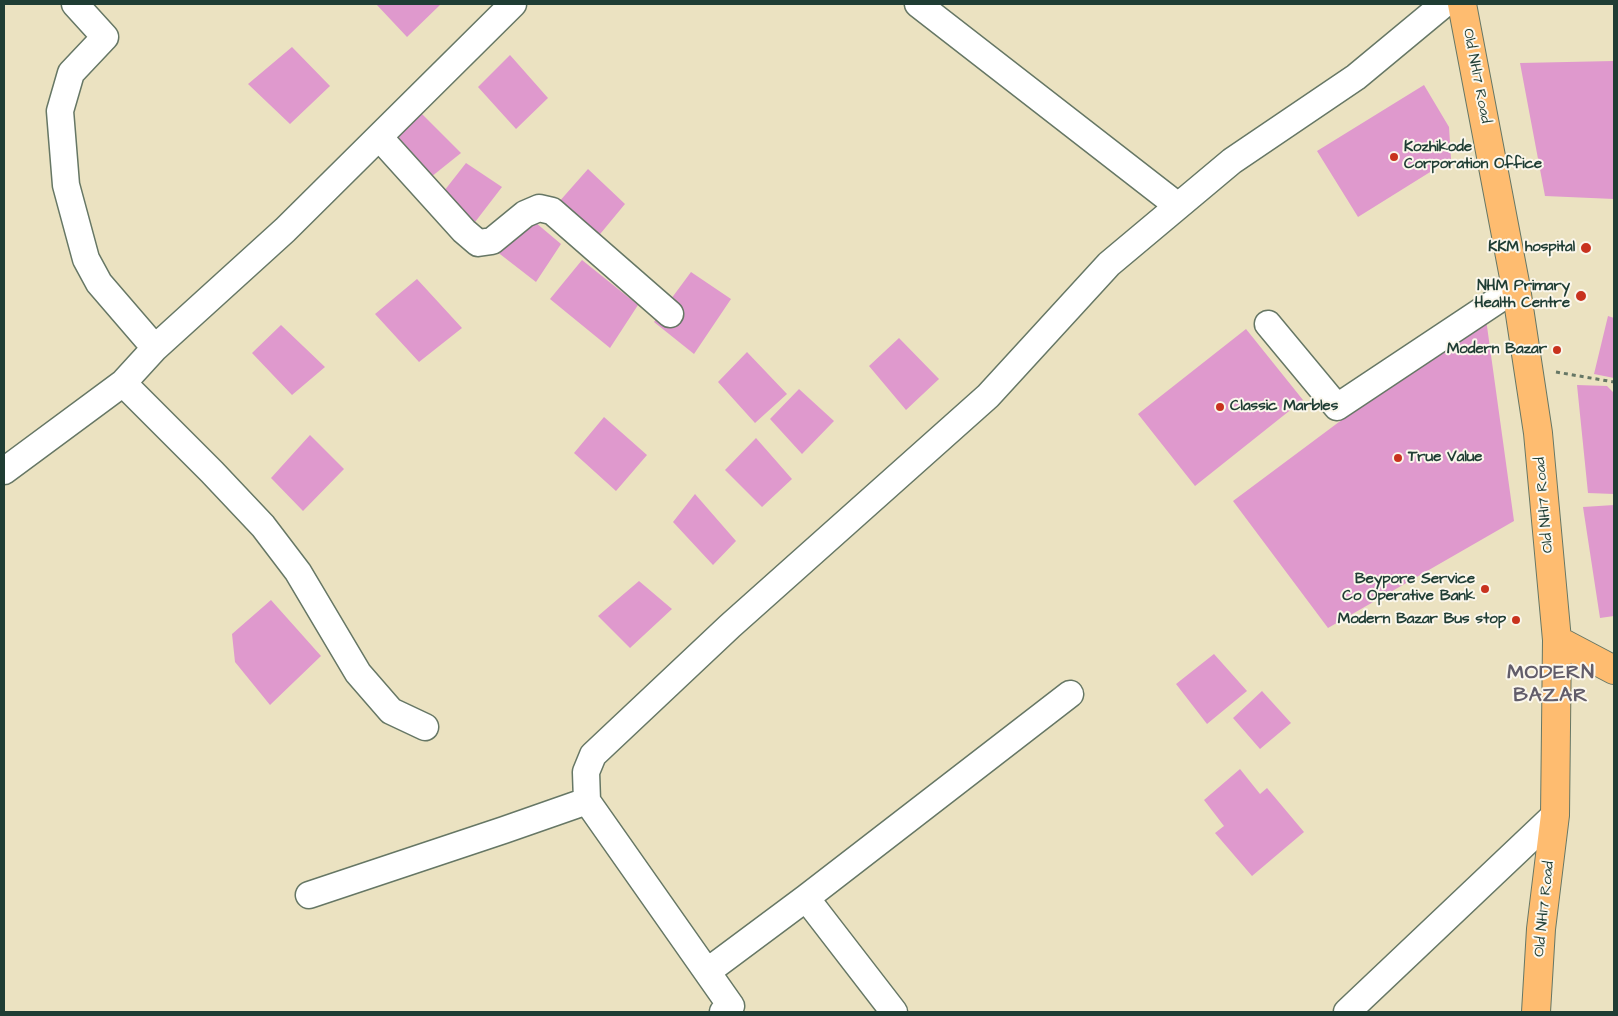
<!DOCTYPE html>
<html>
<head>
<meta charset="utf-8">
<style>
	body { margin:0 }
	#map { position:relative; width:1618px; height:1016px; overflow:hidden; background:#ebe2c1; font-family:"Architects Daughter",sans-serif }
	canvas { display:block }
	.frame { position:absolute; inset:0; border:5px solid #1f3d34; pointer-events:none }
</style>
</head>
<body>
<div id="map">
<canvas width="1618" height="1016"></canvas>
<div class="frame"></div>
</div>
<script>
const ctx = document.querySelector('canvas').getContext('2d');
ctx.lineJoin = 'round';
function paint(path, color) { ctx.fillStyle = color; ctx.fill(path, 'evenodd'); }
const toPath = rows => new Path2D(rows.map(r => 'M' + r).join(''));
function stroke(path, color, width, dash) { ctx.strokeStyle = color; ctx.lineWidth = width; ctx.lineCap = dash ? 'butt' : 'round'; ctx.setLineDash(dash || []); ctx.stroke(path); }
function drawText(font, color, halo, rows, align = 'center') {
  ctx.font = font + ' "Architects Daughter",sans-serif'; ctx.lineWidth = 4; ctx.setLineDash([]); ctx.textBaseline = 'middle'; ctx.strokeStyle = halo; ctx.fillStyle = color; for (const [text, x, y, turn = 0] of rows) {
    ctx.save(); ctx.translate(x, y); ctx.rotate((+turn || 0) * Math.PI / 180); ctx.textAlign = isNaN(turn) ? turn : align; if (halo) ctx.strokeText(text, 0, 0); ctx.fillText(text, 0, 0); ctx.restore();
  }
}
const building = toPath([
	[376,4,441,4,407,37],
	[292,47,330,86,290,124,248,84],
	[510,55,548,98,516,129,478,87],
	[1614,61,1614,199,1545,196,1520,63],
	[1424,85,1449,127,1451,159,1358,217,1317,151],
	[420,112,461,153,431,177,393,142],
	[466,163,502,187,472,226,437,200],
	[588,169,625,204,596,239,558,203],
	[523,212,561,244,536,282,496,251],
	[582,260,638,305,610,348,550,299],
	[691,272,731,299,694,354,654,322],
	[417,279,462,328,419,362,375,314],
	[1608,316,1614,318,1614,378,1594,374],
	[1486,319,1514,521,1328,628,1233,501,1347,416],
	[281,325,325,367,292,395,252,353],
	[1246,329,1303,400,1195,486,1138,414],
	[899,338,939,379,906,410,869,366],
	[747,352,787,394,755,423,718,382],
	[1577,385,1607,386,1614,393,1614,494,1588,493],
	[799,389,834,421,802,454,770,419],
	[604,417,647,455,616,491,574,453],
	[310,435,344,469,303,511,271,478],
	[756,438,792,479,762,507,725,470],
	[695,494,736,541,713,565,673,522],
	[1614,505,1614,616,1600,618,1583,507],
	[639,581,672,609,630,648,598,616],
	[271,600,321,656,270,705,235,662,232,634],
	[1214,654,1247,691,1207,724,1176,684],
	[1262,691,1291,723,1260,749,1233,718],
	[1240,769,1260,794,1267,788,1304,832,1252,876,1215,833,1224,826,1204,800]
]);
const path = toPath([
	[1556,372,1614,382]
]);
const minor = toPath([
	[918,4,1178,206],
	[379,137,464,231,478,243,492,241,525,214,539,208,552,211,670,314],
	[1268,324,1337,407,1516,288],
	[155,348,285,230,513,4],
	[123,383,212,472,263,526,298,572,358,673,391,711,425,727],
	[4,471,123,383,155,348,99,283,86,259,66,185,60,111,71,73,105,37,75,4],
	[587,801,731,1006,723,1012],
	[309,895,504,830,587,801,586,772,593,755,730,626,988,396,1109,264,1232,161,1356,77,1444,4],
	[806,898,894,1012],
	[708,971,806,898,1070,694],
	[1347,1012,1555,815]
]);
const major = toPath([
	[1462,4,1516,288,1538,433,1557,640,1555,815,1541,929,1536,1012],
	[1557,640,1614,670]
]);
const markers = [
	[1394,157,5,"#c8321e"],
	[1586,248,6,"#c8321e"],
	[1581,296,6,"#c8321e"],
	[1557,350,5,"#c8321e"],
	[1220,407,5,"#c8321e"],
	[1398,458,5,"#c8321e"],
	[1485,589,5,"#c8321e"],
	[1516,620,5,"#c8321e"]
];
const streetNames = [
	["Old NH17 Road",1476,76,79],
	["Old NH17 Road",1545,505,-95],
	["Old NH17 Road",1545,909,-84]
];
const poiNames = [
	["Kozhikode",1404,148,"left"],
	["Corporation Office",1404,165,"left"],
	["KKM hospital",1575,248],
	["NHM Primary",1570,287],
	["Health Centre",1570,304],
	["Modern Bazar",1547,350],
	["Classic Marbles",1230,407,"left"],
	["True Value",1408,458,"left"],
	["Beypore Service",1475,580],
	["Co Operative Bank",1475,597],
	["Modern Bazar Bus stop",1506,620]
];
const districtNames = [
	["MODERN",1551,674],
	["BAZAR",1551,697]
];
paint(building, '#df99cd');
stroke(minor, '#667765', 29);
stroke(major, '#667765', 30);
stroke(path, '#667765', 3, [4, 4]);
stroke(minor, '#fff', 26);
stroke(major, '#febc70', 28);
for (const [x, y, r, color] of markers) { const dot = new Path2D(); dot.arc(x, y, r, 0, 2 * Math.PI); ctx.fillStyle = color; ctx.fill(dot); stroke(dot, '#fbf7ec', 2); }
drawText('15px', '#1f3d34', '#fbf7ec', streetNames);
drawText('bold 15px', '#1f3d34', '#fbf7ec', poiNames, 'right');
ctx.letterSpacing = '1px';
drawText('bold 20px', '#625d6a', '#fbf7ec', districtNames);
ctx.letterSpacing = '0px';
</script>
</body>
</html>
